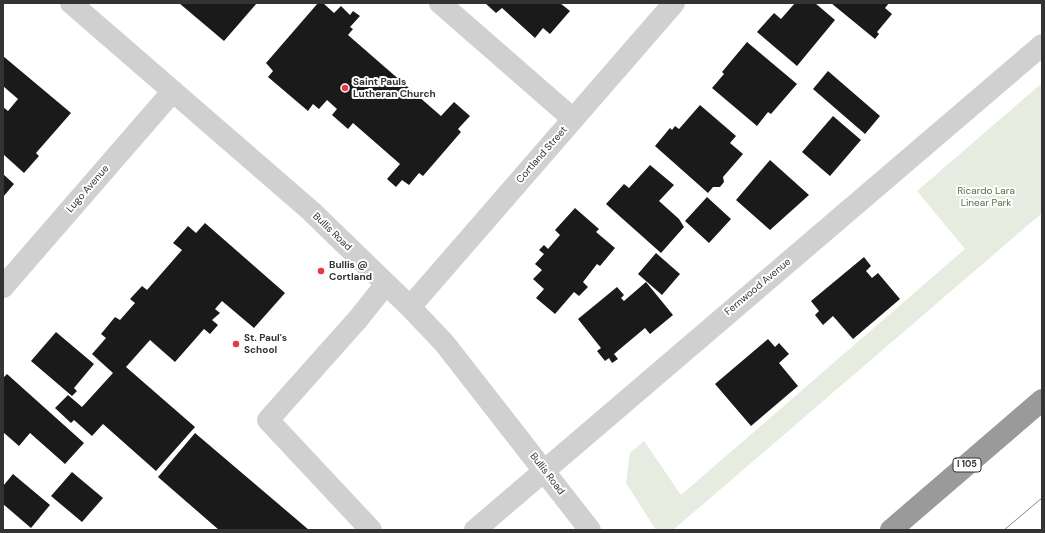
<!DOCTYPE html>
<html>
<head>
<meta charset="utf-8">
<style>
	body { margin:0 }
	#map { position:relative; width:1045px; height:533px; overflow:hidden; background:#fff; font-family:"DM Sans",sans-serif }
	canvas { display:block }
	.frame { position:absolute; inset:0; border:4px solid #333; pointer-events:none }
</style>
</head>
<body>
<div id="map">
<canvas width="1045" height="533"></canvas>
<div class="frame"></div>
</div>
<script>
const ctx = document.querySelector('canvas').getContext('2d');
ctx.lineJoin = 'round';
function paint(path, color) { ctx.fillStyle = color; ctx.fill(path, 'evenodd'); }
const toPath = rows => new Path2D(rows.map(r => 'M' + r).join(''));
function stroke(path, color, width, dash) { ctx.strokeStyle = color; ctx.lineWidth = width; ctx.lineCap = dash ? 'butt' : 'round'; ctx.setLineDash(dash || []); ctx.stroke(path); }
function drawText(font, color, halo, rows, align = 'center') {
  ctx.font = font + ' "DM Sans",sans-serif'; ctx.lineWidth = 4; ctx.setLineDash([]); ctx.textBaseline = 'middle'; ctx.strokeStyle = halo; ctx.fillStyle = color; for (const [text, x, y, turn = 0] of rows) {
    ctx.save(); ctx.translate(x, y); ctx.rotate((+turn || 0) * Math.PI / 180); ctx.textAlign = isNaN(turn) ? turn : align; if (halo) ctx.strokeText(text, 0, 0); ctx.fillText(text, 0, 0); ctx.restore();
  }
}
const green = toPath([
	[1042,83,1042,213,673,530,656,530,626,483,630,453,644,441,681,495,965,249,917,191]
]);
const building = toPath([
	[179,3,257,3,224,41],
	[318,3,323,3,334,13,341,6,350,15,353,11,360,16,350,27,353,29,348,35,441,116,454,102,470,116,458,129,461,132,423,176,419,173,409,185,402,180,396,187,387,179,400,164,353,123,348,129,332,115,337,109,327,100,319,109,313,104,308,111,268,77,273,71,266,63],
	[485,3,560,3,570,11,550,34,543,28,535,38,502,8,496,13],
	[795,3,815,3,835,20,797,66,757,32,774,13,781,19],
	[831,3,889,3,885,8,892,14,877,32,879,34,875,39],
	[747,42,797,84,771,114,768,112,757,126,712,88,724,74,722,72],
	[3,56,71,113,36,153,39,156,24,173,3,154,3,107,8,111,18,99,3,86],
	[828,71,880,116,865,134,813,89],
	[700,105,736,136,730,143,743,154,723,177,724,182,720,187,713,187,708,193,655,146,670,128,672,130,675,126,679,129],
	[833,116,861,140,830,176,802,152],
	[770,160,809,195,770,230,736,200],
	[650,165,674,185,659,201,679,219,684,227,661,253,606,204,624,184,629,188],
	[3,174,14,184,3,197],
	[707,197,731,219,709,243,685,221],
	[575,208,599,229,596,232,615,248,600,266,597,264,583,282,588,287,579,296,574,292,555,314,536,298,544,289,533,279,542,270,535,264,544,254,539,250,544,245,548,249,560,235,555,230],
	[205,223,285,293,254,328,222,301,215,309,220,313,212,320,218,325,210,334,204,329,175,362,150,340,126,367,195,427,156,471,103,424,92,436,74,420,71,423,55,408,68,395,82,407,113,373,92,354,106,338,101,334,115,317,120,320,135,303,130,299,142,286,147,290,182,250,173,243,188,226,196,233],
	[656,253,680,274,662,295,638,274],
	[864,257,871,266,866,271,872,278,878,273,900,299,853,339,833,316,823,325,815,315,819,311,811,301],
	[646,282,673,315,650,334,645,328,614,354,618,359,612,363,609,358,605,361,597,351,601,348,578,319,617,287,624,295,621,298,624,301],
	[56,332,94,364,74,388,77,391,72,396,31,361],
	[768,339,775,347,779,343,789,354,779,363,798,386,751,426,715,384],
	[7,374,84,443,65,464,30,433,19,446,3,432,3,378],
	[195,433,309,530,219,530,158,477],
	[72,472,103,498,82,522,51,496],
	[13,474,50,505,31,528,3,504,3,486]
]);
const minor = toPath([
	[71,3,311,211,410,307,445,344,590,530],
	[440,3,573,119],
	[3,287,173,91],
	[410,307,674,3],
	[371,530,268,420,358,319,386,284],
	[475,530,1042,45]
]);
const highway = toPath([
	[891,530,1042,400]
]);
const tram = toPath([
	[1004,530,1042,498],
	[1041,530,1042,530]
]);
const markers = [
	[345,88,4,"#e63946"],
	[321,271,4,"#e63946"],
	[236,344,4,"#e63946"]
];
const shields = [
	[967,465,28]
];
const shieldNames = [
	["I 105",967,465]
];
const poiNames = [
	["Saint Pauls",353,82],
	["Lutheran Church",353,94],
	["Bullis @",329,265],
	["Cortland",329,277],
	["St. Paul's",244,338],
	["School",244,350]
];
const streetNames = [
	["Cortland Street",542,155,-49],
	["Lugo Avenue",88,189,-49],
	["Bullis Road",332,232,44],
	["Fernwood Avenue",758,287,-40],
	["Bullis Road",547,474,52]
];
const parkNames = [
	["Ricardo Lara",986,191],
	["Linear Park",986,203]
];
paint(green, '#e6ecdf');
paint(building, '#1a1a1a');
stroke(minor, '#d0d0d0', 22);
stroke(highway, '#9a9a9a', 22);
stroke(tram, '#888', 1);
for (const [x, y, r, color] of markers) { const dot = new Path2D(); dot.arc(x, y, r, 0, 2 * Math.PI); ctx.fillStyle = color; ctx.fill(dot); stroke(dot, '#fff', 1.5); }
for (const [x, y, w] of shields) { const box = new Path2D(); box.roundRect(x - w / 2, y - 7, w, 14, 3); ctx.fillStyle = '#fff'; ctx.fill(box); stroke(box, '#333', 1); }
drawText('bold 9px', '#333', null, shieldNames);
drawText('bold 10px', '#333', '#fff', poiNames, 'left');
drawText('10px', '#333', '#fff', streetNames);
drawText('10px', '#56703f', '#fff', parkNames);
</script>
</body>
</html>
